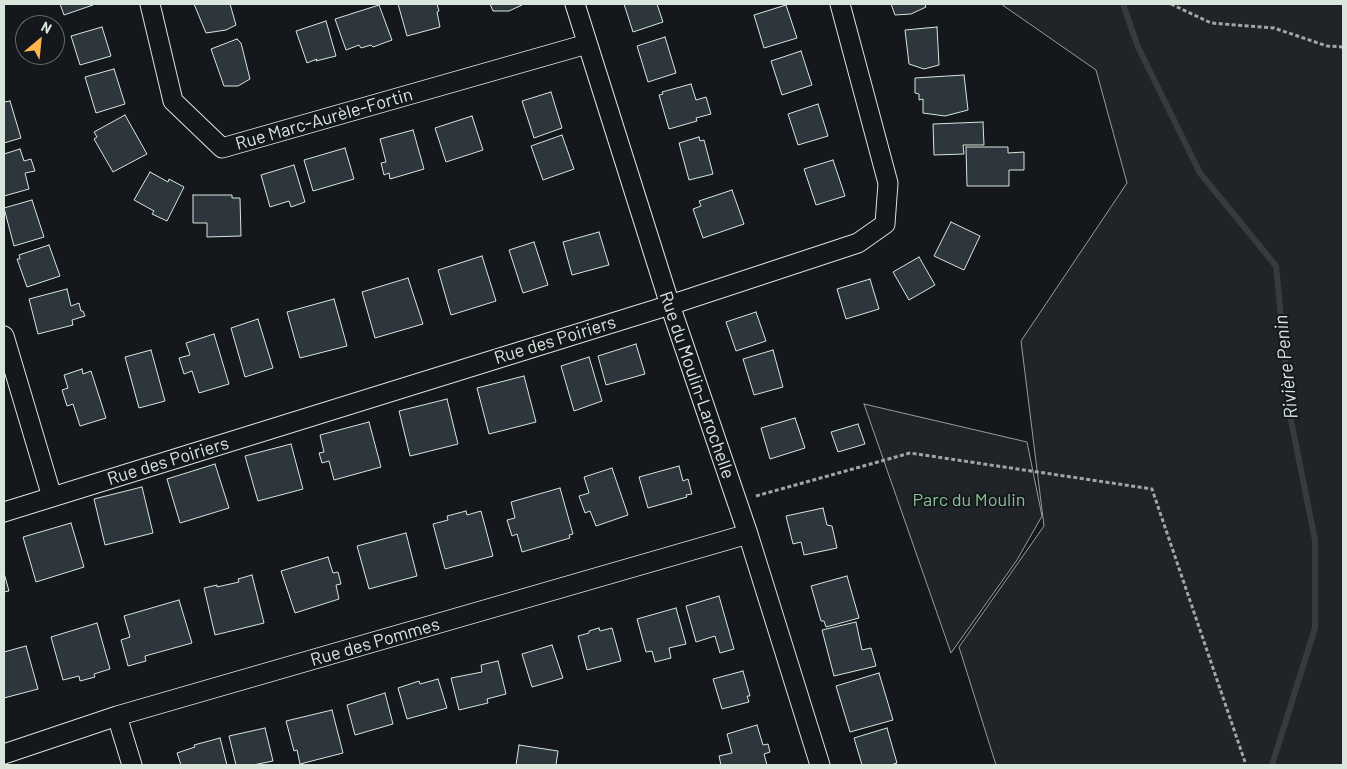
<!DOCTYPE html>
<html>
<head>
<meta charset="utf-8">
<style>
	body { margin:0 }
	#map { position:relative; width:1347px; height:769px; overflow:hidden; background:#14181c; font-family:Barlow,sans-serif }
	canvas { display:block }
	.frame { position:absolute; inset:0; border:5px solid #d8e6dc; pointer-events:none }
	.north { position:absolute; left:15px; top:15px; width:50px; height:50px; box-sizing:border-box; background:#14181c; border:1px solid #626a69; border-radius:50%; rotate:28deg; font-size:14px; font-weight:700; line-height:20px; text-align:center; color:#d8e6dc }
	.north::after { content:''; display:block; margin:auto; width:18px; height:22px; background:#ffb74d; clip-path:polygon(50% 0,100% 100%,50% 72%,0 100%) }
</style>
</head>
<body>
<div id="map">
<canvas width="1347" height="769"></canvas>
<div class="frame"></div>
<div class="north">N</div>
</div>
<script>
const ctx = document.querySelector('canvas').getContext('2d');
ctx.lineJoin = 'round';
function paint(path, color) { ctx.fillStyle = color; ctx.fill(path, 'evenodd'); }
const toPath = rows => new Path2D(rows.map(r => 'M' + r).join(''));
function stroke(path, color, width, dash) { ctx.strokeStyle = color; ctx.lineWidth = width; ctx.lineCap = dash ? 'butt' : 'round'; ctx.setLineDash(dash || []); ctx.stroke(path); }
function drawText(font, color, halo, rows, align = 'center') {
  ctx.font = font + ' Barlow,sans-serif'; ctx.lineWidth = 4; ctx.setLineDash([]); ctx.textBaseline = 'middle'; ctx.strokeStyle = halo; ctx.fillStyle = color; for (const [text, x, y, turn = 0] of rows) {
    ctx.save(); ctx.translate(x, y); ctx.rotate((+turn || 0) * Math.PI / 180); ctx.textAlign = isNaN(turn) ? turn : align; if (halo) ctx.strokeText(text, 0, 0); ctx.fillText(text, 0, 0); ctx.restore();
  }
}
const green = toPath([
	[1001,4,1343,4,1343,765,996,765,959,647,1044,526,1021,341,1127,183,1096,70,1001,4],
	[864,404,1027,442,1042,516,1017,560,951,653,864,404]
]);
const stream = toPath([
	[1123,4,1138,47,1200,173,1276,266,1291,420,1315,540,1315,628,1272,765]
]);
const building = toPath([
	[60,4,93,4,93,5,64,15,60,4],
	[194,4,230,4,236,25,226,30,206,33,194,4],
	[398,4,437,4,439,11,437,12,440,27,407,36,398,4],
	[490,4,522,4,522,5,509,11,493,11,490,4],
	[624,4,657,4,663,22,633,32,624,4],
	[891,4,925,4,926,7,911,14,895,15,891,4],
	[379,5,392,40,373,47,371,45,361,48,359,45,346,50,335,19,379,5],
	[786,5,797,38,764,48,754,15,786,5],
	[326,21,336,56,316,61,317,59,307,63,296,31,326,21],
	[102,27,111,56,80,65,71,36,102,27],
	[937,27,939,65,924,69,909,64,905,30,937,27],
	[665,37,676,73,648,82,637,46,665,37],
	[237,39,241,43,250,79,238,86,224,86,211,49,237,39],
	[801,51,812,85,782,95,771,61,801,51],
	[114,69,125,104,96,113,85,77,114,69],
	[964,75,968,110,945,116,923,113,923,99,919,100,919,94,915,93,915,78,964,75],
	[691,84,696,100,706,97,711,114,696,118,697,121,669,129,659,95,663,94,662,92,691,84],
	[551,92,562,128,534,138,522,101,551,92],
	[10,101,21,138,4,143,4,102,10,101],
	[818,104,828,136,798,145,788,114,818,104],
	[125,115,147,154,113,172,94,139,97,137,94,132,125,115],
	[472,116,483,150,446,162,435,128,472,116],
	[983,122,984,145,963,145,964,154,934,155,933,124,983,122],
	[413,130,424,169,390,179,389,173,384,175,381,163,386,162,380,139,413,130],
	[562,135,574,169,543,180,531,146,562,135],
	[699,137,700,141,704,140,713,174,689,180,679,143,699,137],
	[966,147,1008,147,1008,153,1024,152,1024,170,1009,170,1009,186,967,186,966,147],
	[345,148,354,179,313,191,304,160,345,148],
	[20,149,24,161,31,159,35,171,25,173,29,189,4,196,4,154,20,149],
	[833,160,845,196,816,205,804,169,833,160],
	[294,165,305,202,291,207,289,201,270,207,261,175,294,165],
	[150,172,168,182,169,179,184,187,167,221,152,214,154,211,134,200,150,172],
	[732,190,744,224,703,238,693,209,701,206,699,201,732,190],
	[193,195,232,195,232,198,240,198,241,236,207,237,207,223,193,223,193,195],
	[32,200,44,237,14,246,4,208,32,200],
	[951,222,980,236,964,270,934,256,951,222],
	[599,232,609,265,572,275,563,242,599,232],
	[534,242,548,285,523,293,509,250,534,242],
	[49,245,60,276,27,287,17,259,20,259,19,255,49,245],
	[482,256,496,301,451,315,438,270,482,256],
	[919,257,935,285,909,300,893,272,919,257],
	[408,278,423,324,375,338,362,292,408,278],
	[870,279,879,309,846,319,837,289,870,279],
	[67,289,71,306,79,303,81,311,83,311,85,316,72,320,73,325,38,334,29,299,67,289],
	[334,299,347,346,300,358,287,312,334,299],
	[756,312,766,341,736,351,726,322,756,312],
	[258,319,273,368,245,377,231,328,258,319],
	[214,334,229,384,199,393,192,371,184,374,179,358,190,355,186,343,214,334],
	[636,344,645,374,606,385,598,356,636,344],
	[151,350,165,401,139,408,125,357,151,350],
	[773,350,783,387,754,395,743,359,773,350],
	[589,357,602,401,574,411,561,366,589,357],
	[82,369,83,374,91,371,106,418,80,426,73,404,67,406,62,390,68,388,64,375,82,369],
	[524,376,536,422,489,434,477,388,524,376],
	[447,399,458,444,410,456,399,411,447,399],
	[795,418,805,448,770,459,761,428,795,418],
	[369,422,381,467,334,480,329,461,322,463,319,453,324,452,320,435,369,422],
	[858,424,865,444,838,452,831,432,858,424],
	[291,444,303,489,258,501,245,456,291,444],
	[215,464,229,508,180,523,167,479,215,464],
	[679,466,683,481,688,479,692,494,686,495,687,497,648,508,639,477,679,466],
	[612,468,628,515,596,526,590,511,585,513,579,496,589,493,584,477,612,468],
	[142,487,153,533,105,545,94,499,142,487],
	[560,488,573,534,569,535,570,538,522,552,517,534,512,536,507,520,515,518,511,502,560,488],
	[823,508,827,525,832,526,837,548,804,555,801,542,793,544,786,516,823,508],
	[466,511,467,515,481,511,493,556,445,569,433,524,448,520,447,516,466,511],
	[71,523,84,567,36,582,23,537,71,523],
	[406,533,417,576,369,589,357,546,406,533],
	[328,557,333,573,338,572,341,584,336,585,339,599,295,613,281,571,328,557],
	[4,573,9,591,4,592,4,573],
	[252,575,264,623,215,635,204,588,217,585,217,587,239,582,238,579,252,575],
	[847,576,859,618,826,627,824,621,821,621,811,586,847,576],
	[719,596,734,649,720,653,715,636,696,642,686,606,719,596],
	[179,600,192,643,145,656,146,661,128,666,121,640,130,637,124,616,179,600],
	[676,608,686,644,669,648,671,658,655,662,652,651,646,652,637,619,676,608],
	[856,622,862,650,871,648,876,666,834,676,822,630,856,622],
	[97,623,110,669,94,674,95,677,80,681,79,676,63,680,51,637,97,623],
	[599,628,600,631,612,628,621,661,587,670,578,636,589,633,589,631,599,628],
	[552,645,563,678,532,687,522,654,552,645],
	[26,646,38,689,4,698,4,652,26,646],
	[498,661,506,694,487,699,488,703,459,710,451,678,482,672,481,665,498,661],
	[743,671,750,696,747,696,749,702,722,709,713,679,743,671],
	[879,673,893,720,850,732,836,686,879,673],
	[438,679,447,708,407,719,398,688,419,681,420,684,438,679],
	[385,693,393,724,355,735,347,705,385,693],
	[332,710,343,753,300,764,297,750,294,751,286,721,332,710],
	[757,725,763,745,768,744,770,752,764,754,767,765,721,765,719,756,732,753,727,734,757,725],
	[265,728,273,761,253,765,236,765,229,736,265,728],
	[887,728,897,763,891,765,862,765,854,738,887,728],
	[220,738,227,765,181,765,177,753,195,747,194,745,220,738],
	[519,745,558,751,556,765,516,765,519,745]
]);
const path = toPath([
	[1171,4,1211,23,1274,28,1327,46,1343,47],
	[756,496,910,453,1152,489,1246,765]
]);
const minor = toPath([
	[150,4,173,101,222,148,587,44],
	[575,4,670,305,748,534,820,765],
	[4,336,52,497],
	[4,512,670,305,858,243,885,224,888,183,840,4],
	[117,716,132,765],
	[4,754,117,716,748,534]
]);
const streetNames = [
	["Rue Marc-Aurèle-Fortin",324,119,-16],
	["Rue des Poiriers",555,340,-17],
	["Rue du Moulin-Larochelle",697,385,71],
	["Rue des Poiriers",168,461,-17],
	["Rue des Pommes",375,642,-16]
];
const parkNames = [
	["Parc du Moulin",969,500]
];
const waterNames = [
	["Rivière Penin",1286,367,-96]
];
paint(green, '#202428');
stroke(green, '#939e99', 1);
stroke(stream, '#363b3e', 6);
paint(building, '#2c363c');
stroke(building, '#d8e6dc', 1);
stroke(minor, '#d8e6dc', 21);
stroke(path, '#9da8a2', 3, [4, 2.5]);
stroke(minor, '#14181c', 19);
drawText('18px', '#d8e6dc', '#14181c', streetNames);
drawText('18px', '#8ac095', '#14181c', parkNames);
drawText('italic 19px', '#d8e6dc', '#14181c', waterNames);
</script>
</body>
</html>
